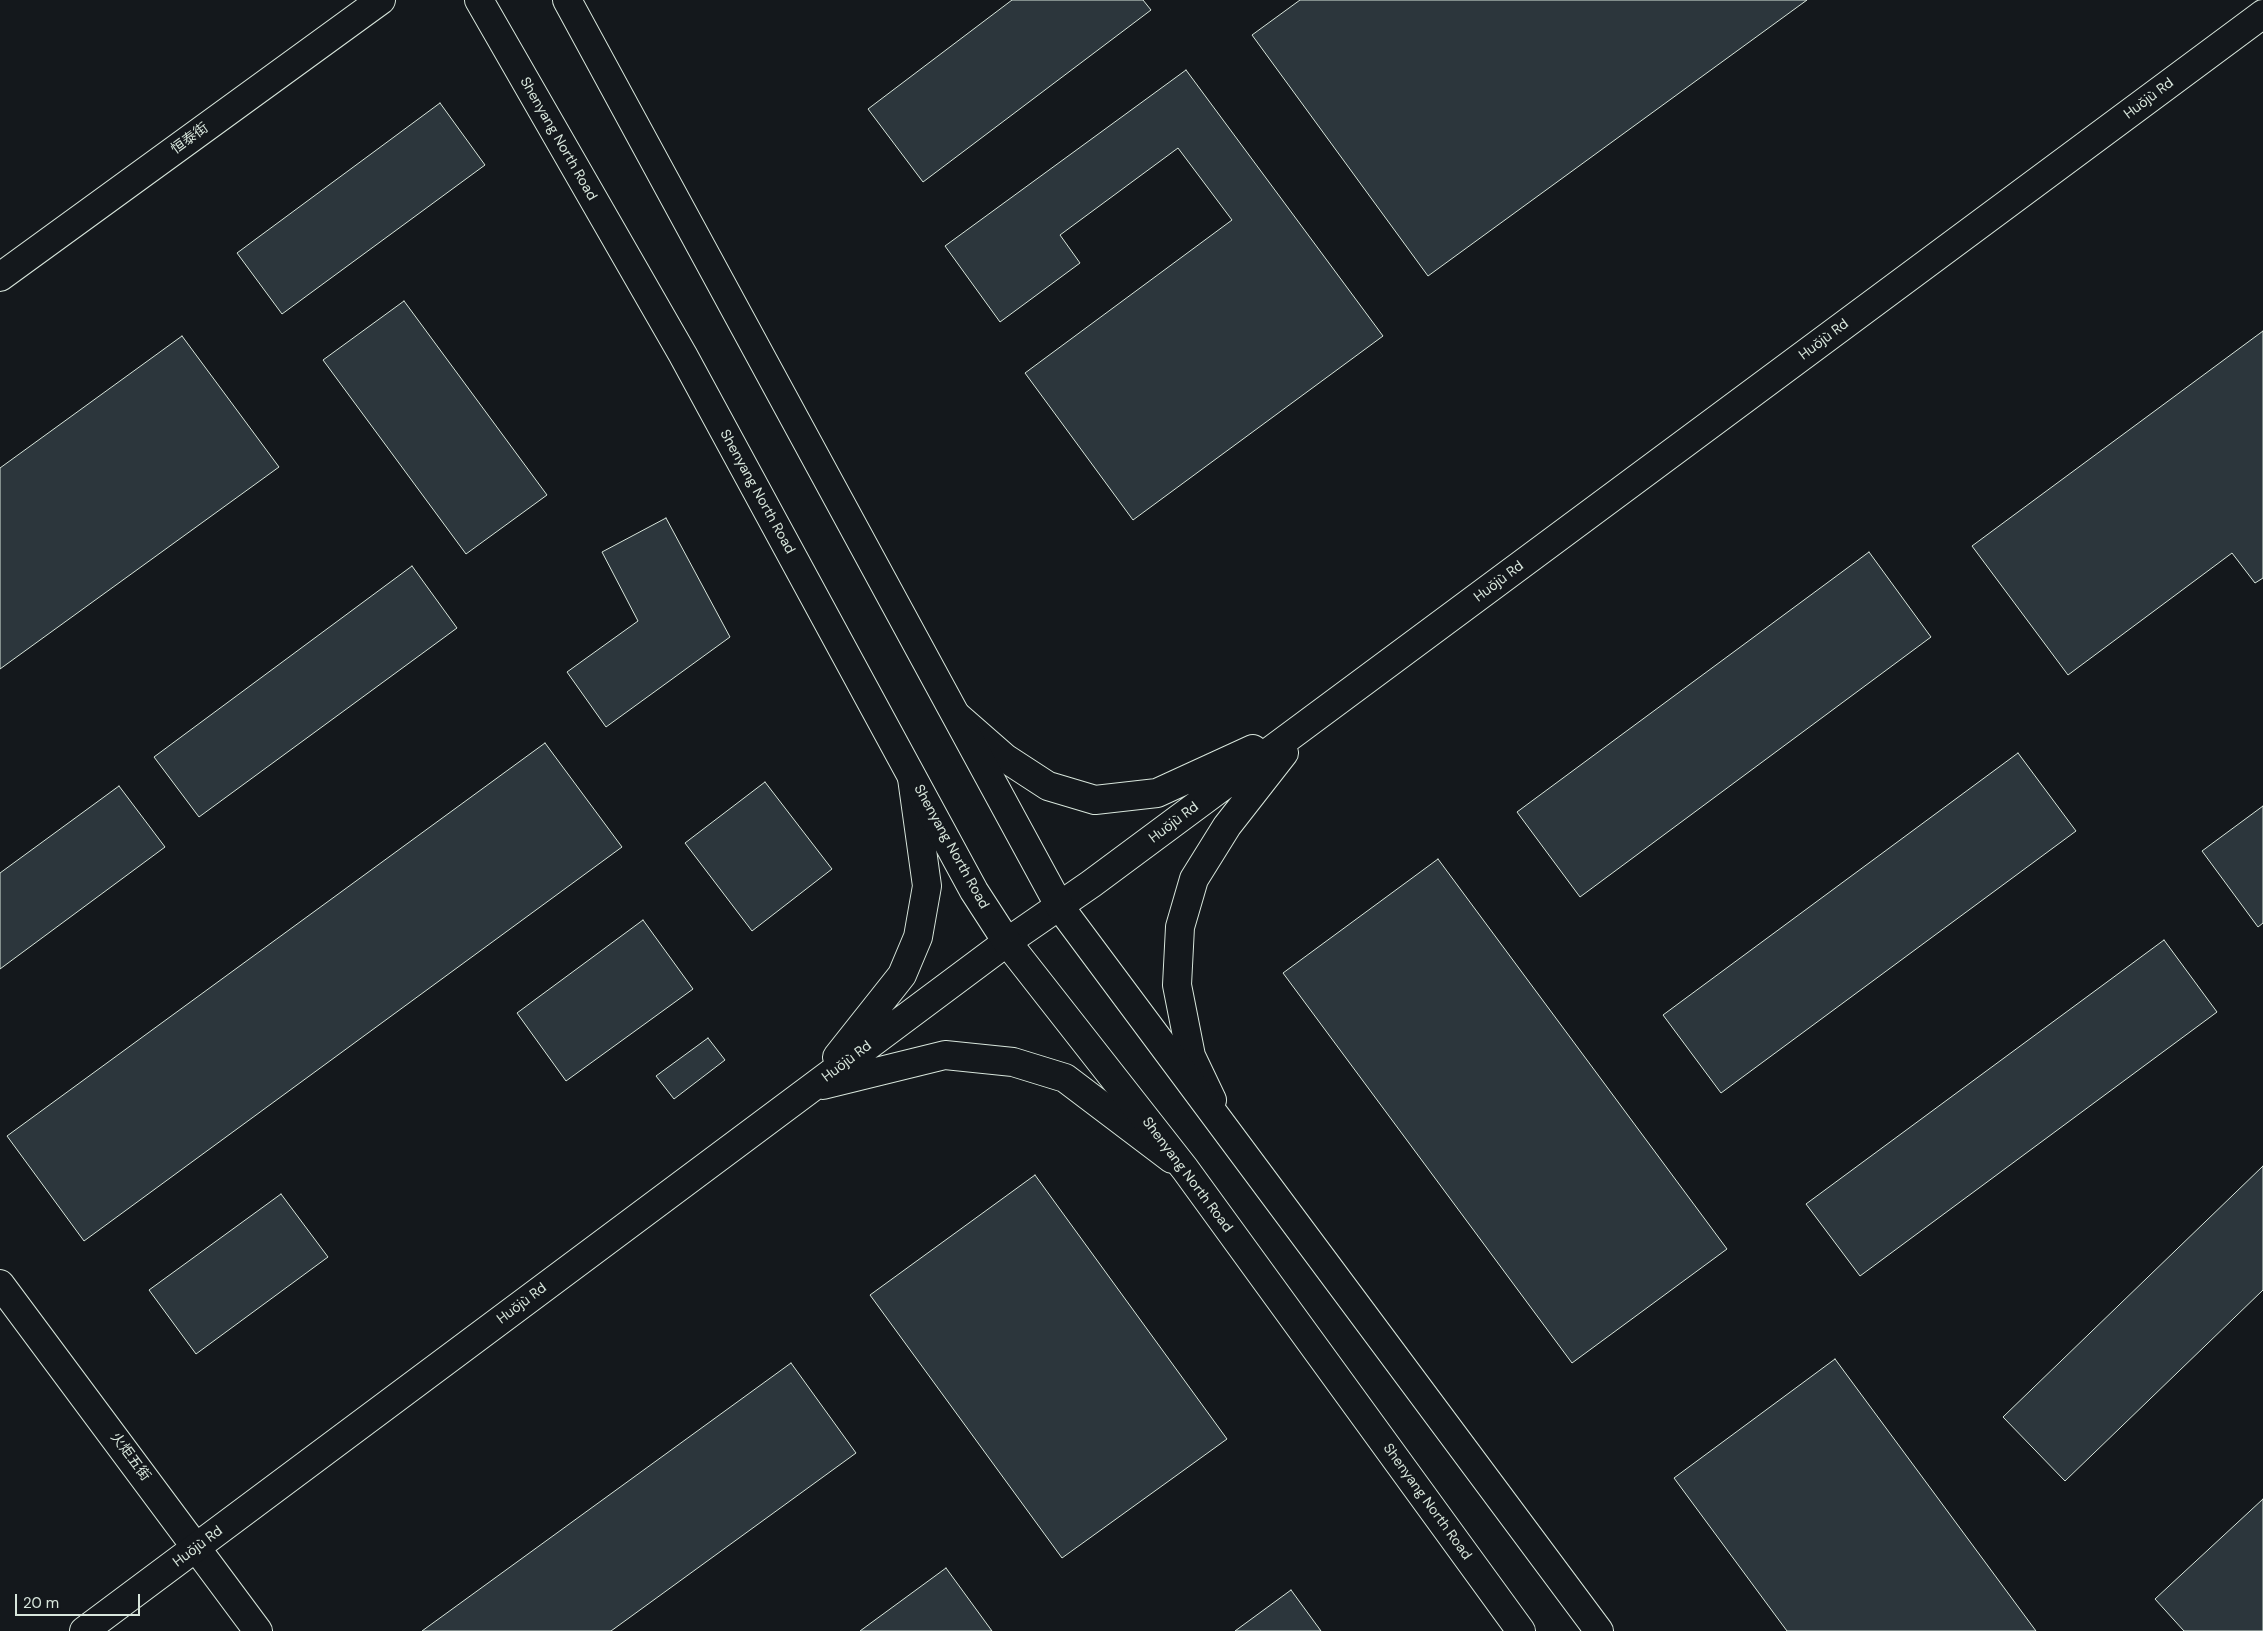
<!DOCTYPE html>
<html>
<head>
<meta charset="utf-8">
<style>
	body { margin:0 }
	#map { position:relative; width:2263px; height:1631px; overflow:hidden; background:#14181c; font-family:"DM Sans",sans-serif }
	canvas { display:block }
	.scale { position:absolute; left:15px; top:1594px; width:125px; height:22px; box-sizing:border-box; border:2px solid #d8e6dc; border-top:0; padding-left:6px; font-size:15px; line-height:18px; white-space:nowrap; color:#d8e6dc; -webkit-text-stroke:4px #14181c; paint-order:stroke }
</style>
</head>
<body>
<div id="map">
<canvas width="2263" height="1631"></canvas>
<div class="scale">20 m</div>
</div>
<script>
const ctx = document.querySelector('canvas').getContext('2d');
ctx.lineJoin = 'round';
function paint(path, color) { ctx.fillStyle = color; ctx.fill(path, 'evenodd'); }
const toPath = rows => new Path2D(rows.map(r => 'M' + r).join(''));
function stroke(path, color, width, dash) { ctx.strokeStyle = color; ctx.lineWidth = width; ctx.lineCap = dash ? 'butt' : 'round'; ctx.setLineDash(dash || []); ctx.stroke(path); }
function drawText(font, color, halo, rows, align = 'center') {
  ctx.font = font + ' "DM Sans","Noto Sans SC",sans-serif'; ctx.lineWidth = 4; ctx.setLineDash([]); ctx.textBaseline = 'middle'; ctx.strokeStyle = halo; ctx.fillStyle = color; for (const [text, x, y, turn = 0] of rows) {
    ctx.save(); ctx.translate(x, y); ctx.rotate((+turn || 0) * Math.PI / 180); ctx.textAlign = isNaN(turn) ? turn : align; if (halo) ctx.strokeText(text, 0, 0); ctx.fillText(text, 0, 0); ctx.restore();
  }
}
const building = toPath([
	[1012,0,1143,0,1151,10,923,182,868,109,1012,0],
	[1300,0,1807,0,1428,276,1252,35,1300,0],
	[1186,70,1383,336,1133,520,1025,373,1232,220,1178,148,1060,235,1080,263,1000,322,945,246,1186,70],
	[440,103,485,165,282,314,237,253,440,103],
	[404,301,547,495,466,554,323,360,404,301],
	[2263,331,2263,578,2255,583,2232,553,2068,675,1972,546,2263,331],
	[182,336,279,467,0,669,0,468,182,336],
	[666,518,730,637,606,727,567,672,638,621,602,552,666,518],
	[1869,552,1931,637,1580,897,1517,812,1869,552],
	[412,566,457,628,199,817,154,757,412,566],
	[545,743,622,847,84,1241,7,1136,545,743],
	[2018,753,2076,831,1721,1093,1663,1015,2018,753],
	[765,782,832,869,752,931,685,843,765,782],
	[119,786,165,847,0,969,0,873,119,786],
	[2263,806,2263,923,2258,927,2202,851,2263,806],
	[1438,859,1727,1249,1572,1363,1283,973,1438,859],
	[643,920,693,989,566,1081,517,1013,643,920],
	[2164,940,2217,1012,1860,1276,1806,1204,2164,940],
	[708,1038,725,1060,674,1099,656,1076,708,1038],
	[2263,1166,2263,1290,2065,1481,2003,1417,2263,1166],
	[1035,1175,1227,1439,1062,1558,870,1295,1035,1175],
	[281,1194,328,1257,196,1354,149,1290,281,1194],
	[1835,1359,2036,1631,1787,1631,1674,1478,1835,1359],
	[791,1363,856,1453,611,1631,422,1631,791,1363],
	[2263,1499,2263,1631,2184,1631,2155,1599,2263,1499],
	[946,1568,992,1631,860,1631,946,1568],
	[1291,1590,1321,1631,1235,1631,1291,1590]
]);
const street = toPath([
	[0,277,381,0],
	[0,1284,258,1631]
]);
const secondary = toPath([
	[957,716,1005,758,1048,786,1095,800,1157,793,1253,749],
	[837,1057,902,975,918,937,927,886,912,778],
	[823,1085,945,1055,1013,1062,1065,1078,1172,1159],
	[1212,1100,1191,1056,1177,985,1180,927,1194,879,1227,826,1284,753],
	[84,1631,1007,942,1091,884,2263,14]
]);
const primary = toPath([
	[479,0,683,355,974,891,1007,942,1185,1169,1521,1631],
	[567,0,1060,907,1599,1631]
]);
const streetNames = [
	["Huǒjù Rd",2149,99,-37],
	["恒泰街",190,139,-36],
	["Shenyang North Road",558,139,60],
	["Huǒjù Rd",1824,340,-37],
	["Shenyang North Road",757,492,61],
	["Huǒjù Rd",1499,582,-37],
	["Huǒjù Rd",1174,823,-37],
	["Shenyang North Road",951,847,61],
	["Huǒjù Rd",847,1062,-37],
	["Shenyang North Road",1187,1175,53],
	["Huǒjù Rd",522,1304,-37],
	["火炬五街",130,1457,53],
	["Shenyang North Road",1427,1502,54],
	["Huǒjù Rd",198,1547,-37]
];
paint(building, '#2c363c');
stroke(building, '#d8e6dc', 1);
stroke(street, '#d8e6dc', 30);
stroke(secondary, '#d8e6dc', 30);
stroke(primary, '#d8e6dc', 30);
stroke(street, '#14181c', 28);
stroke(secondary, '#14181c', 28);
stroke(primary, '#14181c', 28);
drawText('14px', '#d8e6dc', '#14181c', streetNames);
</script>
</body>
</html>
